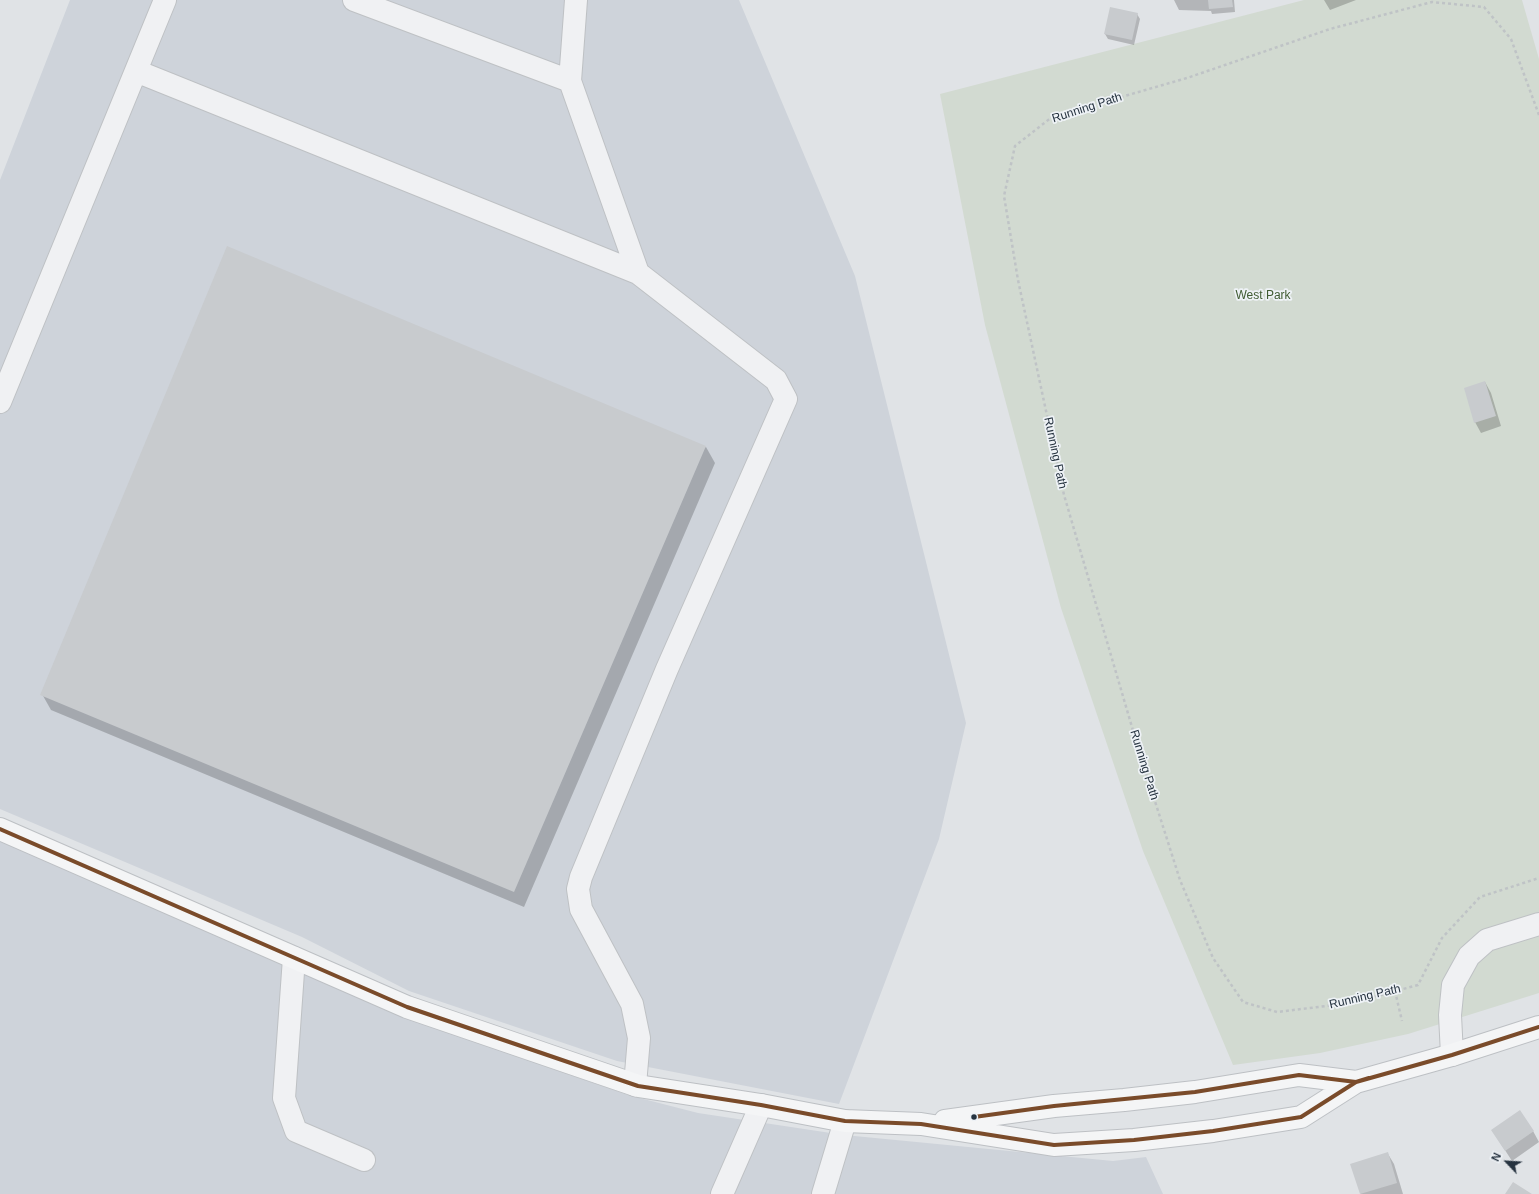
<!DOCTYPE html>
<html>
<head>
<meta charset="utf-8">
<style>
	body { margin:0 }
	#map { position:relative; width:1539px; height:1194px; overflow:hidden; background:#e0e3e6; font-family:Arial,sans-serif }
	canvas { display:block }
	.north { position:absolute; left:1487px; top:1142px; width:40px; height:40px; -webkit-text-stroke:3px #eef2f6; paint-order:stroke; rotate:295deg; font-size:11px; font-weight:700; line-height:16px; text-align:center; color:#263340 }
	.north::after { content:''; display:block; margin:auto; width:14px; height:18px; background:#263340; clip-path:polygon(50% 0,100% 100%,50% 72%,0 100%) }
</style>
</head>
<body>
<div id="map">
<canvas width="1539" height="1194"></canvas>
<div class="north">N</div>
</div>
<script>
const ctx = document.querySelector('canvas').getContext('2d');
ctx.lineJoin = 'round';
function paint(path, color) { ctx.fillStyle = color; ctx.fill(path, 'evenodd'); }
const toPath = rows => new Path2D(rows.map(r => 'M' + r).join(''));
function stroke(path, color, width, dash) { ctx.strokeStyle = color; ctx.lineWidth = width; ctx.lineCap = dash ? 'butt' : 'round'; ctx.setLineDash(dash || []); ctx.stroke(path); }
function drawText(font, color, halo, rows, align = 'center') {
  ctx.font = font + ' Arial,sans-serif'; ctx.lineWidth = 3.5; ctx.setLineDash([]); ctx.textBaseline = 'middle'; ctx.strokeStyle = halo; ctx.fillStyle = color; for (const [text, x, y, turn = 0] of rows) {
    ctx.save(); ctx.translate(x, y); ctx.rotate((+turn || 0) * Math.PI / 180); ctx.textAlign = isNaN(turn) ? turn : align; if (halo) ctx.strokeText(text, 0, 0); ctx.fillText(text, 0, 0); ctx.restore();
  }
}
const built = toPath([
	[70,0,739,0,855,276,966,723,939,839,839,1104,617,1061,409,991,302,937,0,809,0,180],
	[0,841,401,1016,628,1095,698,1113,844,1135,1113,1161,1146,1157,1163,1194,0,1194]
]);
const green = toPath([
	[1304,0,1522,0,1539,59,1539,993,1408,1034,1320,1053,1233,1065,1143,851,1061,608,985,325,940,94]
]);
const shadow = toPath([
	[1174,0,1234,0,1235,12,1212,14,1211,11,1179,10],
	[1324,0,1356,0,1330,10],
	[1137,14,1140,19,1134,45,1108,39,1105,34],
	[1485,382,1491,393,1501,426,1481,433,1475,422],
	[706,447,715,463,524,907,51,710,42,694],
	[1492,1130,1533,1131,1539,1142,1512,1161],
	[1388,1154,1394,1164,1403,1194,1361,1194,1352,1164]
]);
const building = toPath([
	[1208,0,1232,0,1233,7,1209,9],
	[1110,7,1138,13,1132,40,1104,34],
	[227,246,706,446,514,892,40,695],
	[1485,381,1496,416,1474,423,1464,388],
	[1520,1110,1534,1131,1505,1151,1491,1130],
	[1388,1152,1397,1183,1360,1194,1350,1164],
	[1513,1182,1532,1194,1505,1194]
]);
const path = toPath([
	[1539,115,1511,39,1484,7,1432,2,1330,29,1187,78,1052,117,1015,146,1004,196,1018,280,1064,495,1139,751,1180,880,1213,958,1243,1002,1277,1012,1351,1003,1418,985,1442,938,1480,897,1539,878],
	[1395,991,1402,1021]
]);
const minor = toPath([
	[354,0,570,81,576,0],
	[136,71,638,273],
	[570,81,638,273,776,380,786,399,667,669,581,877,578,889,581,909,632,1004,639,1038,635,1085],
	[0,402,165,0],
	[294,958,284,1098,296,1131,364,1160],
	[1452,1055,1450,1015,1453,985,1469,956,1487,940,1539,924],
	[722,1194,761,1105],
	[823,1194,845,1121]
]);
const major = toPath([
	[0,829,407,1007,638,1086,761,1105,845,1121,921,1124,1054,1145,1134,1140,1213,1131,1301,1117,1356,1082,1452,1055,1539,1027],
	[945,1121,1054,1106,1124,1100,1195,1092,1299,1075,1356,1082]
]);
const bus1 = toPath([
	[0,829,407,1007,638,1086,761,1105,845,1121,921,1124,1054,1145,1134,1140,1213,1131,1301,1117,1356,1082,1452,1055,1539,1027],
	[974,1117,1054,1106,1195,1092,1299,1075,1356,1082,1369,1078]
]);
const markers = [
	[974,1117,3.5,"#263340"]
];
const streetNames = [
	["Running Path",1087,108,-18],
	["Running Path",1055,453,78],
	["Running Path",1144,765,73],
	["Running Path",1365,997,-13]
];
const parkNames = [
	["West Park",1263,296]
];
paint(built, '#ced3da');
paint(green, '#d2dad1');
paint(shadow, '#0003');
paint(building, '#c8cbce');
stroke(minor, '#bec1c4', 24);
stroke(major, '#bdc0c4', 24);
stroke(path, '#bfc3c6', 2.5, [3, 3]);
stroke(minor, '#f0f1f3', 22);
stroke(major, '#f4f5f6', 22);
stroke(bus1, '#7a4b2a', 4);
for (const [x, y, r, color] of markers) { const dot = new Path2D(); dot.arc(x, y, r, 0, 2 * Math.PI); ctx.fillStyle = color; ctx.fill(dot); stroke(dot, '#eef2f6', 1.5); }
drawText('12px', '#263340', '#eef2f6', streetNames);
drawText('12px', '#405c33', '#eef2f6', parkNames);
</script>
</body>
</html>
